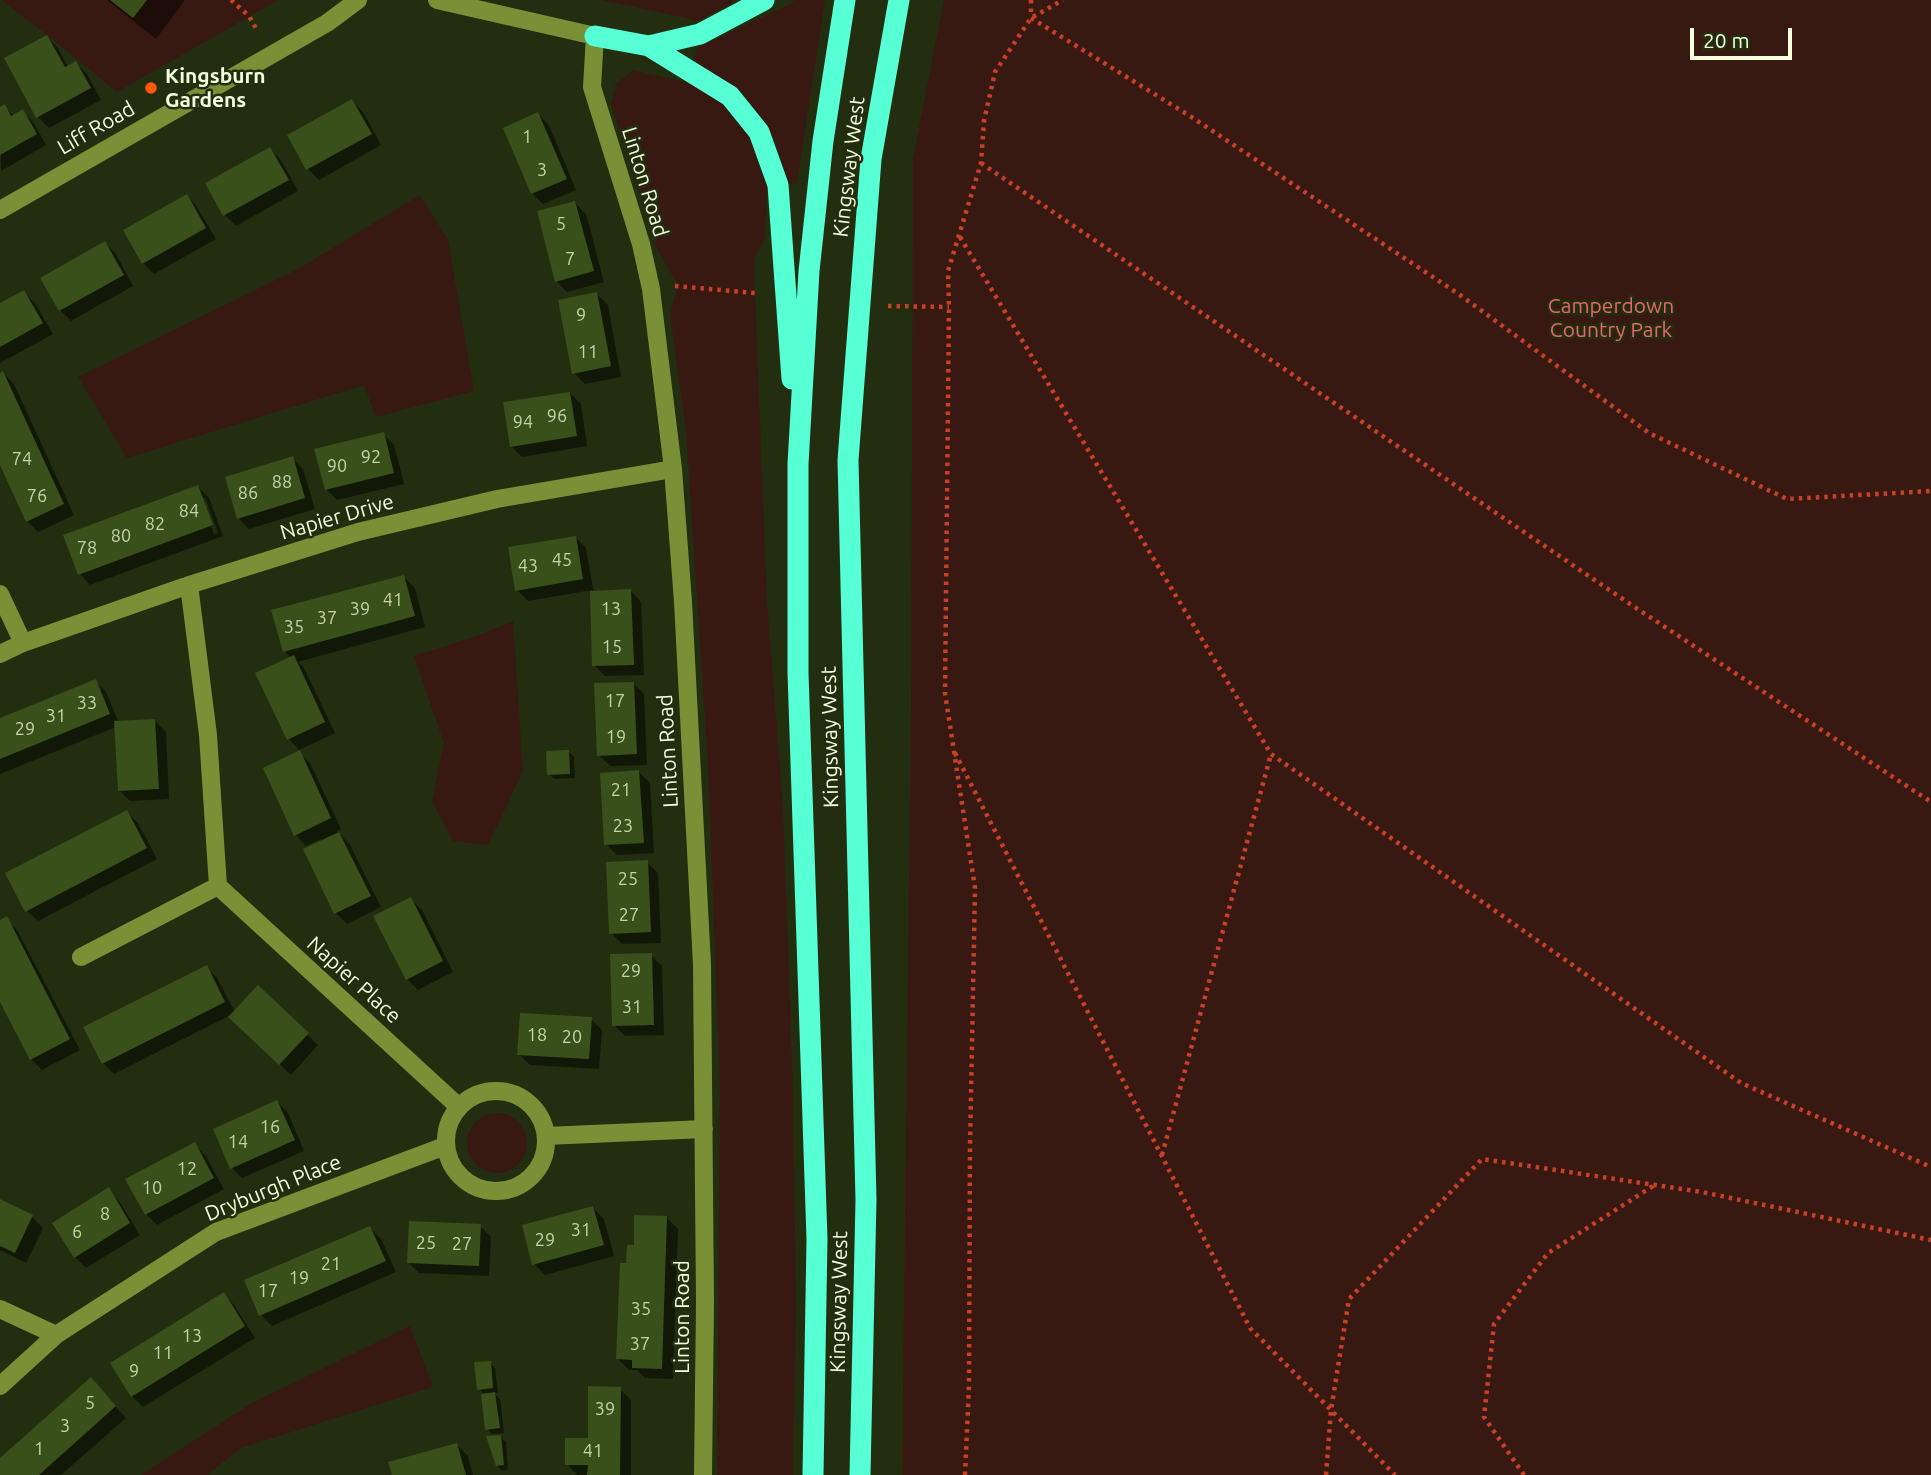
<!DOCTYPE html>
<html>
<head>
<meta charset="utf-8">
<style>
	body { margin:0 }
	#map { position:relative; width:1931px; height:1475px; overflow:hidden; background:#222e0f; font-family:Ubuntu,sans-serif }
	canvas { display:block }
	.scale { position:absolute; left:1690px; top:28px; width:102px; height:32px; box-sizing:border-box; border:4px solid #f3ffdc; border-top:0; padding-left:9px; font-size:21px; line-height:24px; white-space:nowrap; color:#f3ffdc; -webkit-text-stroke:5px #222e0f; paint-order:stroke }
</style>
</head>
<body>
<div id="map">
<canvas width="1931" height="1475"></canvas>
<div class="scale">20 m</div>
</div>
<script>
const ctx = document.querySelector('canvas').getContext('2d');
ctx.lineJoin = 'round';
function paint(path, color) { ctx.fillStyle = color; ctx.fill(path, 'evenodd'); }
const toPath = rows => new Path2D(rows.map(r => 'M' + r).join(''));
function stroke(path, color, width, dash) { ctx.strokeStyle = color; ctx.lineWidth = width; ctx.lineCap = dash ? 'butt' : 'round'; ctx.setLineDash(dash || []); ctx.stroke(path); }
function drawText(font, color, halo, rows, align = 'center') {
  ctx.font = font + ' Ubuntu,sans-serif'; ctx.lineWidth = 5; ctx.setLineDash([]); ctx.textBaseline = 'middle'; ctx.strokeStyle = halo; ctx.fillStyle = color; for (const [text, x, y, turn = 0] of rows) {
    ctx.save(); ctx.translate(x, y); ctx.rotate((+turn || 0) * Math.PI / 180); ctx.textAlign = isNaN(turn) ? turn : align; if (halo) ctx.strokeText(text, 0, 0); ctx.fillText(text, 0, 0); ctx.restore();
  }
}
const green = toPath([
	[1,0,278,0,117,92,47,35],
	[602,0,736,0,699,21],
	[794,0,825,0,797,183,788,184,773,135,743,93,694,60,697,48,792,3],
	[944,0,1931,0,1931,1475,902,1475,911,711,913,159],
	[633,70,689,83,724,103,750,136,767,187,765,238,754,259,755,293,767,602,783,806,793,1092,796,1309,793,1475,717,1475,720,1085,708,766,686,430,670,315,678,285,658,251,611,103,616,84],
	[420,195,448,240,474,391,376,417,364,385,127,458,78,377,298,269],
	[513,621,523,771,488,845,453,841,432,801,444,743,414,656,477,636],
	'467 1143a30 30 0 1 1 60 0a30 30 0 1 1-60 0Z',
	[410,1326,433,1387,241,1448,207,1475,141,1475,252,1403]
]);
const shadow = toPath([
	[107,0,185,0,156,39],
	[47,37,58,48,68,67,76,63,87,74,101,100,49,128,38,117,6,59],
	[352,101,363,112,381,145,319,180,308,169],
	[4,106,14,116,23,111,33,122,46,145,1,171,0,109],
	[538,114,549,125,576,190,543,204,532,193],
	[270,149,281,160,298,191,236,226,225,215,208,184],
	[187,196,197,207,216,239,154,274,143,263,125,230],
	[575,203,586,214,604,282,567,292,556,281],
	[105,243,116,254,133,286,71,321,60,310],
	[24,292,35,303,53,334,0,363,0,305],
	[597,294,608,305,621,377,585,384,574,373],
	[3,373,14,384,74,515,38,532,27,521,0,461,0,375],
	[570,393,581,404,587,446,522,457,511,446],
	[383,434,394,445,404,484,337,500,326,489],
	[292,458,303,469,315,509,249,529,238,518],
	[198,487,209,498,223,536,90,585,80,574],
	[201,498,205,498,218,533,214,534],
	[575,537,586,548,594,593,631,591,641,602,644,675,605,676,594,665,592,590,528,601,517,590],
	[404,577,415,588,425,627,298,662,304,668,335,733,299,750,289,739,291,658,284,651],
	[95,681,106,692,119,723,155,721,166,732,169,799,130,801,119,790,116,727,0,774,0,720],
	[633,683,644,694,647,765,610,766,599,755],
	[569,752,574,757,575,778,554,779,549,774],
	[299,753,310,763,341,829,337,831,350,845,381,907,347,924,336,913,321,839,306,846,296,835],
	[639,772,650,783,654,853,617,855,606,844],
	[127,812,138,823,157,859,38,921,27,911],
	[647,862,658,873,661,943,622,944,611,933],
	[411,899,422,910,453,972,418,990,407,979],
	[6,919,17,930,80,1050,42,1070,31,1059,0,999,0,922],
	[651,955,662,966,664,1035,625,1036,614,1025],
	[206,967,217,978,235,1012,258,988,318,1045,291,1075,229,1016,114,1074,103,1063],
	[591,1019,602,1030,599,1069,530,1065,519,1054],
	[277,1102,288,1113,304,1151,242,1178,232,1168],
	[194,1144,205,1155,224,1189,157,1225,146,1214],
	[108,1190,119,1201,140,1235,86,1268,75,1257],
	[0,1201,32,1217,43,1228,26,1263,0,1250],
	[593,1208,604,1219,614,1256,545,1275,534,1264],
	[667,1218,678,1229,673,1379,645,1378,637,1370,629,1370,618,1359,628,1265,635,1247],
	[480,1226,491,1237,489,1276,419,1273,408,1262],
	[370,1228,381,1239,396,1272,272,1326,261,1315],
	[224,1294,234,1305,255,1338,143,1407,132,1396],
	[490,1363,495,1368,498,1393,494,1393,500,1399,504,1433,492,1434,487,1429,485,1395,479,1389],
	[620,1389,631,1400,631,1475,577,1475,567,1464,590,1440],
	[101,1390,126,1418,61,1475,0,1475,0,1460],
	[501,1437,506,1442,508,1469,502,1471,497,1465],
	[457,1445,468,1456,473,1475,393,1475]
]);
const building = toPath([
	[110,0,147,0,133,18],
	[47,35,65,67,76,61,91,88,36,118,4,58],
	[352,99,372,134,306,170,287,135],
	[5,104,11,116,23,109,37,134,0,155,0,107],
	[538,112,567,179,531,194,503,128],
	[270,147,289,180,223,216,205,183],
	[187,194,206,228,142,264,123,230],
	[575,201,594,271,555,282,537,211],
	[105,241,124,275,59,311,40,278],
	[24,290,43,323,0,347,0,303],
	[597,292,611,366,572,374,558,300],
	[3,371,64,504,26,522,0,465,0,373],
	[570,392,577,436,510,447,503,402],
	[384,432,394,473,325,490,314,449],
	[293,456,305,498,237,519,225,477],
	[198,485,213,525,78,575,63,535],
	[576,536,583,579,515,591,508,547],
	[404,575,415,616,283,652,271,610],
	[631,589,634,665,592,666,590,591],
	[294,655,325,722,287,740,255,673],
	[96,679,110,714,0,759,0,718],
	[634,682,637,754,597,756,594,683],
	[155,719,159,789,118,791,114,721],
	[300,750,331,818,294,836,263,768],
	[569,750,570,774,547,775,546,751],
	[639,770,644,843,604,845,600,773],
	[127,810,147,848,25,912,5,873],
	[339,832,371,896,334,914,303,849],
	[648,860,651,932,609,934,606,862],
	[411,897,443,961,406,980,373,916],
	[7,916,70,1039,30,1060,0,1002,0,920],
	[652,953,654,1025,612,1026,610,954],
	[207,965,225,1002,102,1064,83,1027],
	[258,985,309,1033,279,1065,228,1017],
	[520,1013,592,1017,589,1059,517,1055],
	[277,1100,295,1140,230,1169,213,1129],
	[195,1142,214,1178,145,1215,125,1179],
	[109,1187,130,1223,74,1258,52,1223],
	[0,1199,33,1215,15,1253,0,1246],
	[593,1206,604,1245,532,1265,522,1225],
	[634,1215,667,1216,662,1369,632,1368,632,1360,616,1359,620,1263,626,1263,627,1245,634,1245],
	[409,1221,481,1224,479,1266,407,1263],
	[370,1226,386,1261,259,1316,244,1280],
	[224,1292,245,1326,131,1397,110,1363],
	[491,1361,493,1388,477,1390,474,1362],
	[91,1377,116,1406,39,1475,0,1475,0,1458],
	[588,1386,621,1387,620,1475,587,1475,588,1465,565,1465,565,1438,588,1438],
	[495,1392,500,1428,485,1430,481,1394],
	[501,1435,504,1465,496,1466,486,1436],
	[457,1443,466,1475,392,1475,388,1462]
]);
const path = toPath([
	[231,0,249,16,258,32],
	[1031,0,1031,17],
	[1031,18,1190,116,1460,295,1649,433,1787,499,1931,491],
	[981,163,1630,604,1931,802],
	[960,237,1271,754,1741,1083,1931,1167],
	[675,286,755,293],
	[888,306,949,307],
	[955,753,1250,1328,1395,1475],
	[1162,1155,1271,754],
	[965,1475,969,1386,970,1148,975,888,945,693,949,307,948,271,981,163,984,121,995,72,1031,18,1063,0],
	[1326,1475,1331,1410,1349,1299,1482,1159,1702,1192,1931,1240],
	[1524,1475,1484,1417,1494,1324,1548,1253,1653,1186]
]);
const minor = toPath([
	[437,0,595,36,592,87,641,244,651,289,673,469,683,602,702,965,705,1302,703,1475],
	[0,210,327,23,358,0],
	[189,585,208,735,218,886,459,1107],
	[0,594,23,643],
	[0,654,23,643,189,585,358,532,497,499,673,469],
	[81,957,218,886],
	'446 1141a50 50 0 1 1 100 0a50 50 0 1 1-100 0Z',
	[546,1136,704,1129],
	[0,1309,56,1335],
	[0,1386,56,1335,216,1232,445,1146]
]);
const highway = toPath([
	[595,36,649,46,730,96,759,132,778,185,792,379],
	[649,46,700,34,764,0],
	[813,1475,817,1239,798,673,798,464,809,271,823,141,845,0],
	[860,1475,866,1200,848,460,871,159,899,0]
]);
const markers = [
	[151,88,7,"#ff5808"]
];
const numberNames = [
	["1",527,137],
	["3",542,170],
	["5",561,224],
	["7",570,259],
	["9",581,315],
	["11",588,352],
	["96",557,416],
	["94",523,422],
	["92",371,457],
	["74",22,459],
	["90",337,466],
	["88",282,482],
	["86",248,493],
	["76",37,496],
	["84",189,511],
	["82",155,524],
	["80",121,536],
	["78",87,548],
	["45",562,560],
	["43",528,566],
	["41",393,600],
	["39",360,609],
	["13",611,609],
	["37",327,618],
	["35",294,627],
	["15",612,647],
	["17",615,701],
	["33",87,703],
	["31",56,716],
	["29",25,729],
	["19",616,737],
	["21",621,790],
	["23",623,826],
	["25",628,879],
	["27",629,915],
	["29",631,971],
	["31",632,1007],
	["18",537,1035],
	["20",572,1037],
	["16",270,1127],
	["14",238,1142],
	["12",187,1169],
	["10",152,1188],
	["8",105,1214],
	["31",581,1230],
	["6",77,1232],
	["29",545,1240],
	["25",426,1243],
	["27",462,1244],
	["21",331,1264],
	["19",299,1278],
	["17",268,1291],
	["35",641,1309],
	["13",192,1336],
	["37",640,1344],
	["11",163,1353],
	["9",134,1371],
	["5",90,1403],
	["39",605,1409],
	["3",65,1426],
	["1",39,1449],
	["41",593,1451]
];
const poiNames = [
	["Kingsburn",165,76],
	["Gardens",165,100]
];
const streetNames = [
	["Liff Road",96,128,-30],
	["Kingsway West",849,167,-83],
	["Linton Road",645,182,73],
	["Napier Drive",337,517,-16],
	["Kingsway West",830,737,-91],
	["Linton Road",668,751,-93],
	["Napier Place",354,980,42],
	["Dryburgh Place",273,1188,-22],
	["Kingsway West",839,1302,-89],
	["Linton Road",682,1317,-90]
];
const parkNames = [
	["Camperdown",1611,306],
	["Country Park",1611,330]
];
paint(green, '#381912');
paint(shadow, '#0007');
paint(building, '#39501a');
stroke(path, '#c84127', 4.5, [3.5, 5]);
stroke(minor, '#799037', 18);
stroke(highway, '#57ffd4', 21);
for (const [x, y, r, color] of markers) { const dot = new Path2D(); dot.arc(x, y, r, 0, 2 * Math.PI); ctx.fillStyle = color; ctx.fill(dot); stroke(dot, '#222e0f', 2.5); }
drawText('18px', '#c4d3ac', null, numberNames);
drawText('bold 21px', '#f3ffdc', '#222e0f', poiNames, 'left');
drawText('21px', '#f3ffdc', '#222e0f', streetNames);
drawText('21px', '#eb6569', '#222e0f', parkNames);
</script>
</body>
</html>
